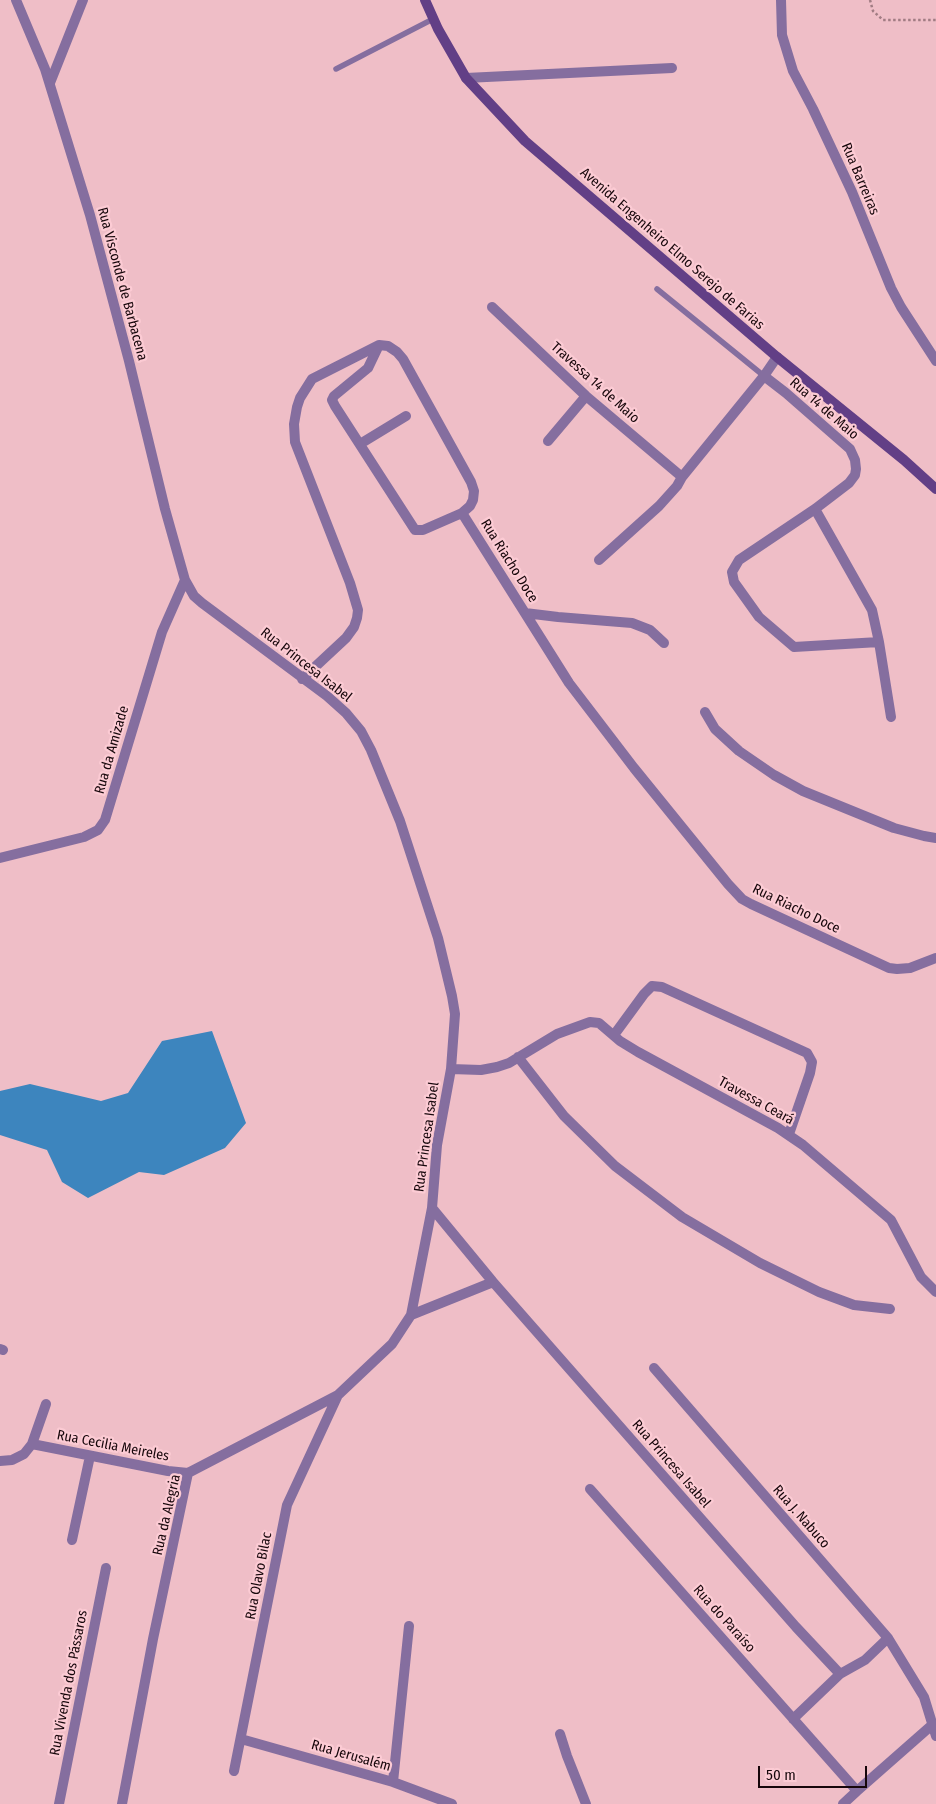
<!DOCTYPE html>
<html>
<head>
<meta charset="utf-8">
<style>
	body { margin:0 }
	#map { position:relative; width:936px; height:1804px; overflow:hidden; background:#efbec7; font-family:"Fira Sans Condensed",sans-serif }
	canvas { display:block }
	.scale { position:absolute; left:758px; top:1766px; width:109px; height:22px; box-sizing:border-box; border:2px solid #16060a; border-top:0; padding-left:6px; font-size:15px; line-height:18px; white-space:nowrap; color:#16060a; -webkit-text-stroke:4px #fccbd4; paint-order:stroke }
</style>
</head>
<body>
<div id="map">
<canvas width="936" height="1804"></canvas>
<div class="scale">50 m</div>
</div>
<script>
const ctx = document.querySelector('canvas').getContext('2d');
ctx.lineJoin = 'round';
function paint(path, color) { ctx.fillStyle = color; ctx.fill(path, 'evenodd'); }
const toPath = rows => new Path2D(rows.map(r => 'M' + r).join(''));
function stroke(path, color, width, dash) { ctx.strokeStyle = color; ctx.lineWidth = width; ctx.lineCap = dash ? 'butt' : 'round'; ctx.setLineDash(dash || []); ctx.stroke(path); }
function drawText(font, color, halo, rows, align = 'center') {
  ctx.font = font + ' "Fira Sans Condensed",sans-serif'; ctx.lineWidth = 4.5; ctx.setLineDash([]); ctx.textBaseline = 'middle'; ctx.strokeStyle = halo; ctx.fillStyle = color; for (const [text, x, y, turn = 0] of rows) {
    ctx.save(); ctx.translate(x, y); ctx.rotate((+turn || 0) * Math.PI / 180); ctx.textAlign = isNaN(turn) ? turn : align; if (halo) ctx.strokeText(text, 0, 0); ctx.fillText(text, 0, 0); ctx.restore();
  }
}
const water = toPath([
	[212,1031,246,1123,225,1148,164,1175,139,1172,88,1198,62,1182,47,1150,0,1135,0,1091,30,1084,101,1101,128,1093,162,1041]
]);
const path = toPath([
	[870,0,873,11,883,20,936,20]
]);
const lane = toPath([
	[336,69,433,19],
	[657,289,764,376]
]);
const street = toPath([
	[16,0,45,69,90,215,129,361,165,509,185,580,194,596,202,603,327,696,346,713,361,731,371,750,400,821,438,938,452,996,455,1014,451,1069,437,1145,432,1208,493,1282,796,1627,840,1674],
	[781,0,782,35,793,71,813,109,852,192,891,288,901,307,936,361],
	[466,78,672,68],
	[50,83,83,0],
	[492,307,586,396,682,477],
	[379,345,368,368,334,396,332,400,335,406,415,530,423,530,462,513],
	[764,376,786,393,850,449,855,460,856,469,855,475,849,483,815,509,739,560,732,572,734,582,759,617,794,647,879,642],
	[548,441,586,396],
	[360,444,406,416],
	[815,509,872,610,879,642,891,717],
	[599,560,659,506,677,486,682,477,764,376,777,357],
	[525,613,558,617,632,623,650,630,664,643],
	[302,679,346,638,354,627,357,618,358,610,350,583,295,442,294,424,297,407,300,398,312,379,379,345,388,346,397,352,403,359,471,482,474,491,473,500,470,506,462,513,569,683,634,768,728,884,742,899,751,904,889,968,897,969,910,968,936,958],
	[705,712,715,729,739,751,774,775,803,791,894,828,924,836,936,838],
	[0,858,84,837,98,830,105,820,162,632,185,580],
	[614,1035,644,994,652,986,662,987,807,1053,812,1062,810,1073,789,1134],
	[518,1057,564,1116,615,1166,682,1217,760,1263,819,1292,854,1305,890,1309],
	[451,1069,481,1070,497,1067,509,1063,557,1034,590,1022,599,1023,620,1041,638,1052,778,1128,803,1145,891,1220,921,1277,936,1292],
	[411,1315,493,1282],
	[0,1349,3,1350],
	[654,1368,888,1638,924,1697,936,1736],
	[32,1444,168,1471,188,1473],
	[0,1461,12,1460,24,1454,32,1444,46,1404],
	[188,1473,338,1395,392,1344,411,1315,432,1208],
	[590,1489,857,1791,932,1725],
	[72,1540,90,1456],
	[793,1719,840,1674,865,1660,888,1638],
	[560,1734,567,1756,586,1804],
	[241,1739,393,1782,452,1804],
	[234,1771,287,1505,338,1395],
	[393,1782,409,1626],
	[59,1804,106,1568],
	[122,1804,153,1639,188,1473],
	[843,1804,857,1791]
]);
const secondary = toPath([
	[425,0,438,29,466,78,525,141,777,357,904,460,936,489]
]);
const streetNames = [
	["Rua Barreiras",860,179,67],
	["Avenida Engenheiro Elmo Serejo de Farias",672,249,41],
	["Rua Visconde de Barbacena",122,284,75],
	["Travessa 14 de Maio",595,383,42],
	["Rua 14 de Maio",824,409,41],
	["Rua Riacho Doce",509,561,58],
	["Rua Princesa Isabel",306,665,38],
	["Rua da Amizade",112,750,-74],
	["Rua Riacho Doce",796,909,26],
	["Travessa Ceará",756,1101,29],
	["Rua Princesa Isabel",427,1137,-82],
	["Rua Cecilia Meireles",113,1446,11],
	["Rua Princesa Isabel",671,1464,49],
	["Rua da Alegria",167,1515,-77],
	["Rua J. Nabuco",801,1517,49],
	["Rua Olavo Bilac",259,1576,-79],
	["Rua do Paraíso",724,1619,48],
	["Rua Vivenda dos Pássaros",69,1683,-79],
	["Rua Jerusalém",351,1756,16]
];
paint(water, '#3d85be');
stroke(path, '#a17c83', 2.5, [2.5, 2.5]);
stroke(lane, '#856e9f', 5.5);
stroke(street, '#856e9f', 10);
stroke(secondary, '#623f86', 10);
drawText('14px', '#16060a', '#fccbd4', streetNames);
</script>
</body>
</html>
